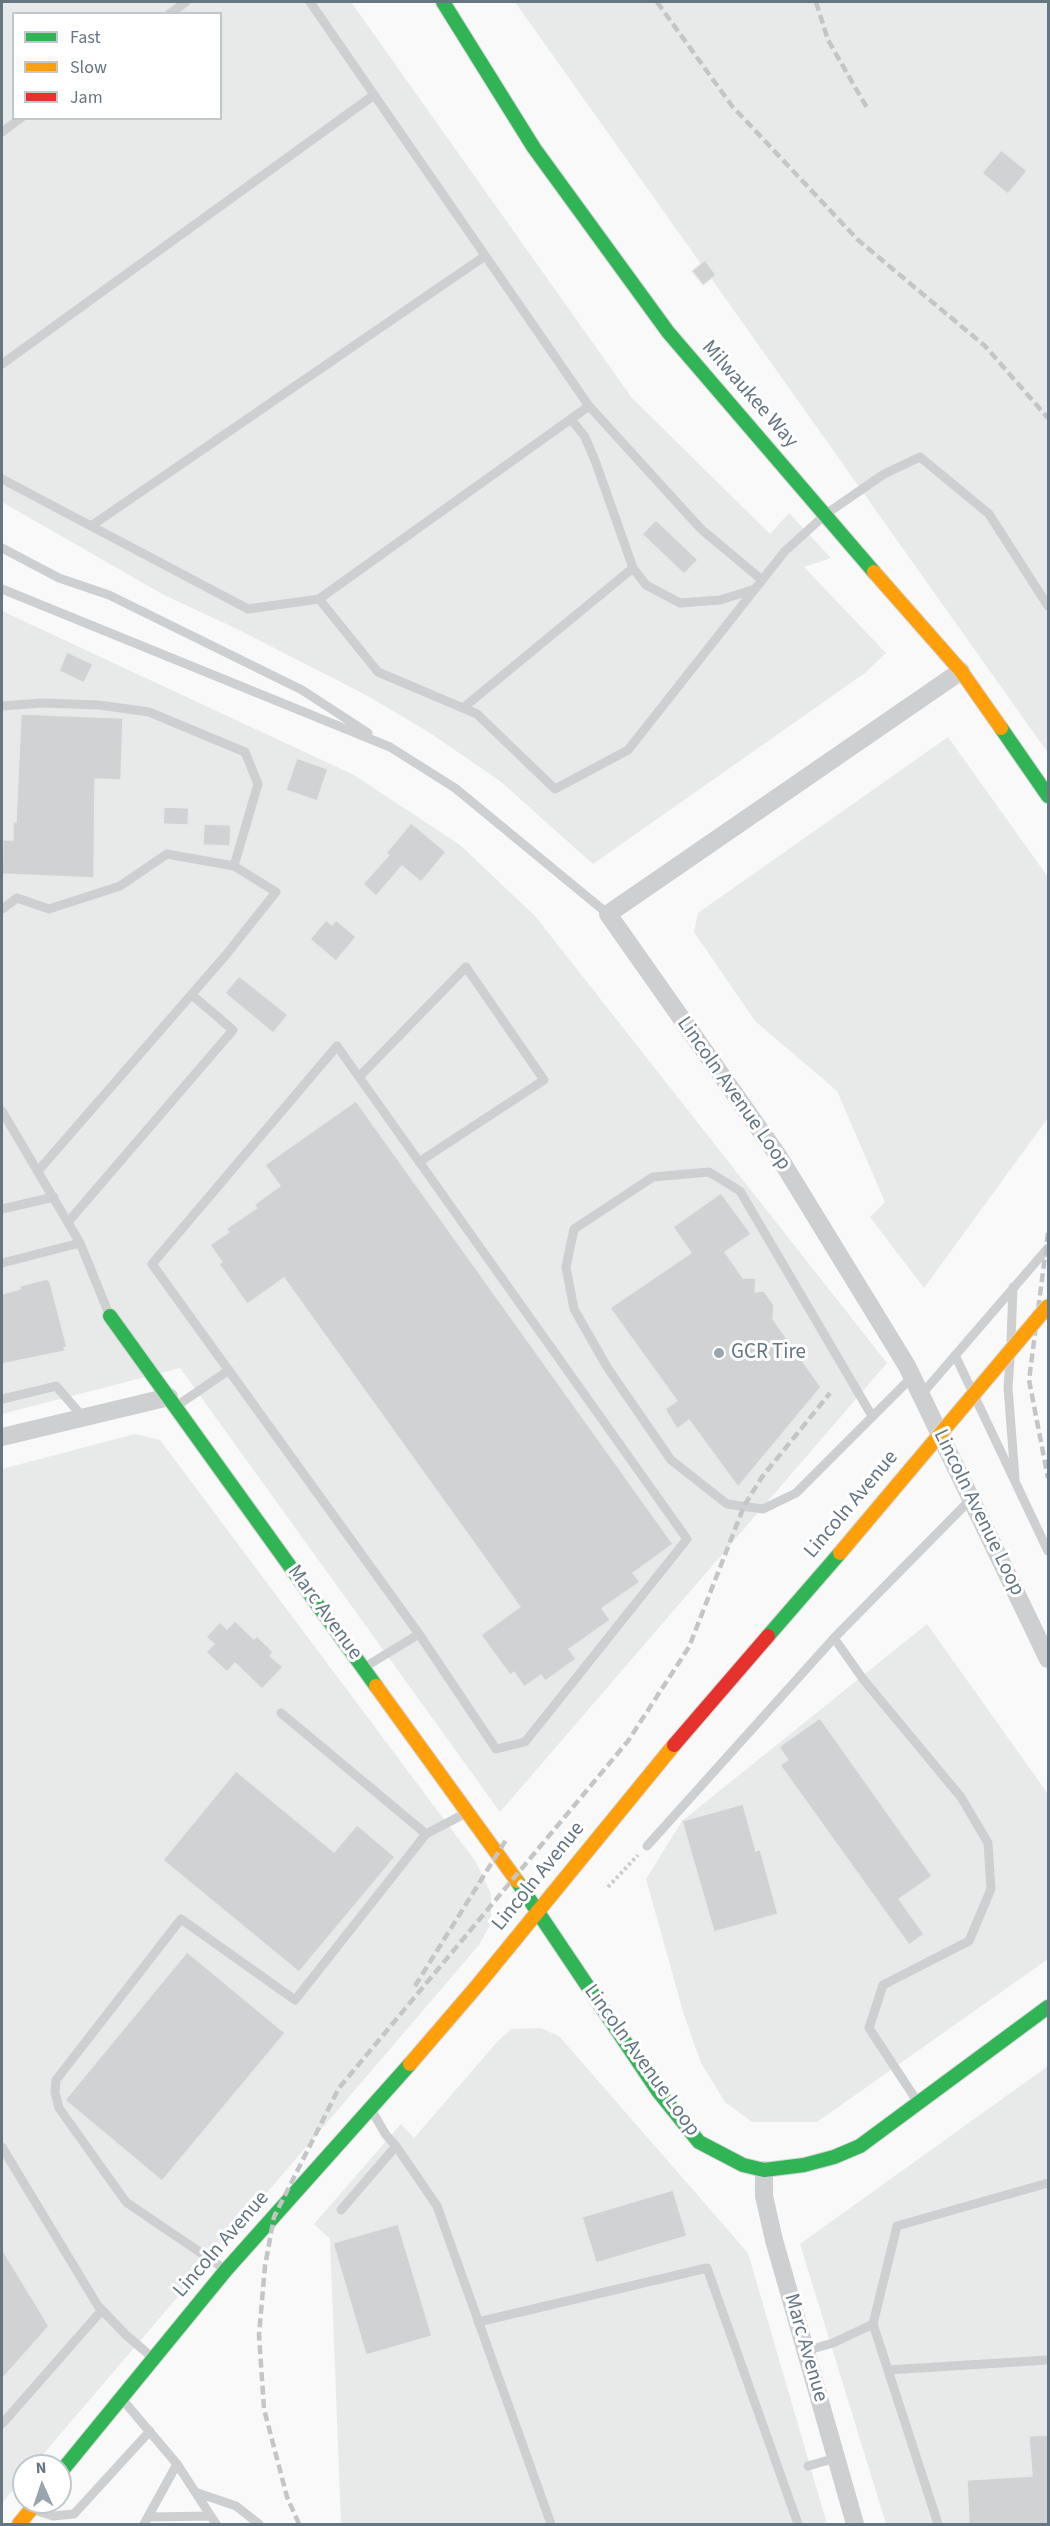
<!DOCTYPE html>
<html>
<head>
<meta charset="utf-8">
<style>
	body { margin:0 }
	#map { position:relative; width:1050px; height:2526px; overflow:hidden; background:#f9f9f9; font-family:"Source Sans 3",sans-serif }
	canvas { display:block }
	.frame { position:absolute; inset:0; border:3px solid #657683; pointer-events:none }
	.legend { position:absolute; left:12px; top:12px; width:210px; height:108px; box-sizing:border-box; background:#fff; border:2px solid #c1c8cd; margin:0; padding:8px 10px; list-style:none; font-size:18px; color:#657683 }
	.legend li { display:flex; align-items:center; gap:12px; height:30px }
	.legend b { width:30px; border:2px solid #c1c8cd }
	.north { position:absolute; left:12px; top:2454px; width:60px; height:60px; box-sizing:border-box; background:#fff; border:2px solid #c1c8cd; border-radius:50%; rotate:357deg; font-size:16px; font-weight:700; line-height:24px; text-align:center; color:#657683 }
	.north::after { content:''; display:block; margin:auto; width:21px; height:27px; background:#99a4ac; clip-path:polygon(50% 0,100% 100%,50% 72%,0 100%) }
</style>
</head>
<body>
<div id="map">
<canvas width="1050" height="2526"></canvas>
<div class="frame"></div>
<ul class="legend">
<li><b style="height:8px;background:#30b455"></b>Fast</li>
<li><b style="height:8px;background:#ff9f0a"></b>Slow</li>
<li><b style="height:8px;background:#e5322d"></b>Jam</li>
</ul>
<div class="north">N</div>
</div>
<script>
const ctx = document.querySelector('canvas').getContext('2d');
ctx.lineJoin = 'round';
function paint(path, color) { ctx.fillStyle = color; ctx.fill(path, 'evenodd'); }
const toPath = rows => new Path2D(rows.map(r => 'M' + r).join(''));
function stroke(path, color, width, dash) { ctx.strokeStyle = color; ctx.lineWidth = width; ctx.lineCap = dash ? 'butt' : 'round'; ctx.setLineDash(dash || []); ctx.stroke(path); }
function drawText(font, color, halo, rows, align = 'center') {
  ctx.font = font + ' "Source Sans 3",sans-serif'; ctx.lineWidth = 6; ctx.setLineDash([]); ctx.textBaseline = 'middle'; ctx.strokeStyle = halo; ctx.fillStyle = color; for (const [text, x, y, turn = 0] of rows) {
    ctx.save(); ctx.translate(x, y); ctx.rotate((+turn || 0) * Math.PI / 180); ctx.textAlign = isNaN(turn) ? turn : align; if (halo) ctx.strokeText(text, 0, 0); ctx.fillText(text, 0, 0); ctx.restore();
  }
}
const built = toPath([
	[2,2,351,2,632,398,770,534,789,513,831,558,804,567,886,653,865,673,593,864,500,781,430,733,366,695,237,629,164,595,2,502],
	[14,14,220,14,220,118,14,118],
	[515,2,1048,2,1048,753],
	[2,611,354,775,460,845,535,916,887,1363,500,1812,180,1368,2,1414],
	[948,737,1048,877,1048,1118,924,1288,870,1217,885,1202,837,1091,755,1021,694,932,698,913],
	[135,1434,160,1440,476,1862,491,1894,491,1923,479,1945,33,2466,24,2466,24,2477,2,2503,2,1469],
	[927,1624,1048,1794,1048,1959,817,2122,752,2122,725,2102,701,2063,684,2015,646,1879,682,1821],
	[540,2028,559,2036,748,2253,827,2524,341,2524,330,2239,314,2224,401,2124,414,2138,498,2041,511,2029],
	[1048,2066,1048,2524,886,2524,800,2244]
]);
const building = toPath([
	[1001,150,1027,171,1008,194,982,173,1001,150],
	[705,260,716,275,703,285,692,271,705,260],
	[656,520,698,560,684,574,642,534,656,520],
	[67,652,93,664,84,683,59,671,67,652],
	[21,714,123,718,121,780,95,779,94,878,2,874,3,840,13,840,13,822,16,822,21,714],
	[297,758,328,769,317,801,286,790,297,758],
	[164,807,189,808,188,825,163,824,164,807],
	[411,823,446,852,421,882,402,866,376,896,363,884,389,855,386,853,411,823],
	[204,824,231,825,230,846,203,845,204,824],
	[326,920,332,925,336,920,356,937,336,961,310,939,326,920],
	[239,976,288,1015,273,1033,225,993,239,976],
	[356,1101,673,1544,633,1573,640,1582,602,1608,610,1620,569,1649,576,1659,545,1681,541,1675,524,1687,514,1672,510,1675,481,1635,520,1607,284,1278,247,1304,219,1264,222,1262,210,1245,229,1232,226,1229,257,1208,254,1205,280,1186,265,1165,356,1101],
	[721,1193,751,1234,725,1252,743,1278,756,1278,755,1292,764,1291,774,1305,773,1319,821,1387,738,1487,689,1420,677,1429,665,1409,677,1401,610,1308,691,1253,673,1227,721,1193],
	[47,1279,50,1282,67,1347,64,1348,65,1351,2,1364,2,1294,20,1289,20,1286,47,1279],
	[235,1621,254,1639,257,1636,273,1652,270,1656,283,1667,262,1689,235,1663,227,1672,206,1652,214,1644,206,1637,220,1622,227,1629,235,1621],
	[820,1718,932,1876,899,1899,924,1934,909,1945,780,1765,788,1760,779,1747,820,1718],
	[236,1771,334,1852,357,1825,395,1857,299,1972,163,1860,236,1771],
	[743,1804,756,1851,760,1849,778,1914,714,1932,682,1821,743,1804],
	[187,1952,285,2033,162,2181,65,2100,187,1952],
	[673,2190,687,2236,596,2263,582,2217,673,2190],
	[398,2224,432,2336,366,2355,333,2243,398,2224],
	[2,2249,49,2326,2,2379,2,2249],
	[1048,2435,1048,2524,969,2524,967,2480,1032,2476,1029,2436,1048,2435]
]);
const path = toPath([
	[608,1887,638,1855]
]);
const lane = toPath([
	[310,2,589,406,319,599,378,672,477,714,555,789,628,750,785,551,826,514,884,474,920,457,989,514,1048,606],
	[169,14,186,2],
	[2,132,21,118],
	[2,364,374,95],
	[589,406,701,529,762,580],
	[571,419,585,437,596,463,633,568,646,585,680,603,720,600,755,589],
	[2,479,248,609,319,599],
	[91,526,485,256],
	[2,548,59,578,109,595,302,690,368,733],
	[2,589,390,747,455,788,608,914],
	[2,706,42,703,99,705,149,712,245,752,258,784,234,866],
	[463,708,633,568],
	[2,909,17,898,49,909,120,886,167,854,234,866,276,892,225,956,38,1171],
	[337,1046,687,1539,525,1742,496,1749,419,1634,152,1264,337,1046],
	[359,1077,466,967,544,1080,419,1162],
	[2,1111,80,1243,109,1314],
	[2,1209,54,1197],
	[68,1222,233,1030,192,995],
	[2,1263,80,1243],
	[1011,1341,1013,1287],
	[955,1355,1048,1551],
	[1010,1360,1008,1387,1015,1478],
	[921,1395,1048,1248],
	[2,1399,56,1386,83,1417],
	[178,1405,229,1370],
	[872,1416,740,1191,709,1172,653,1177,574,1229,566,1267,574,1309,607,1367,671,1460,727,1504,763,1509,796,1493,912,1377],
	[834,1638,863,1679,961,1797,988,1843,991,1889,969,1941,883,1985,869,2028,917,2101],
	[365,1667,419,1634],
	[281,1713,426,1834,466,1813],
	[647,1846,834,1638,971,1499],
	[396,2146,437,2206,551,2524],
	[2,2147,98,2306,126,2335,153,2358],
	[341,2210,396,2146,386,2135,372,2111],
	[226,2270,126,2202,59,2108,55,2092,56,2080,181,1919,295,2000,426,1834],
	[478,2322,707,2268,798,2524],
	[805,2351,833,2343,873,2324],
	[888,2370,1048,2360],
	[122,2399,177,2464,144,2524],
	[2,2424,102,2310],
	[177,2464,216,2524],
	[808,2466,836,2458],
	[195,2492,236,2506,259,2524],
	[34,2510,53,2516,74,2514,150,2431],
	[150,2517,211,2516],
	[938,2524,873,2324,897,2226,1048,2183]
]);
const street = toPath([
	[961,671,608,914,779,1157,907,1366,1048,1659],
	[2,1437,169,1397],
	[764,2170,764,2196,774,2240,855,2524]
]);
const fast = toPath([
	[443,2,534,148,668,332,874,572],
	[1001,728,1048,796],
	[110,1316,376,1686],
	[768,1636,840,1553],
	[517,1881,658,2091,699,2142,743,2165,764,2170,804,2165,834,2157,860,2146,1048,2007],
	[60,2473,226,2270,410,2064]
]);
const slow = toPath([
	[874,572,961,671,1001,728],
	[376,1686,517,1881],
	[410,2064,477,1986,674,1745],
	[19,2524,37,2502]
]);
const jam = toPath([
	[674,1745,768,1636]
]);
const rail = toPath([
	[657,2,732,106,858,240,985,346,1048,418],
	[816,2,828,40,867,108],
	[1048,1233,1029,1380,1048,1478],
	[415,1986,506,1840],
	[299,2524,287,2497,264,2409,259,2335,265,2266,274,2217,339,2088,628,1741,689,1647,744,1506,762,1477,830,1393]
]);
const slowBridge = toPath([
	[840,1553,1048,1306]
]);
const markers = [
	[719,1353,6,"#99a4ac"]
];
const streetNames = [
	["Milwaukee Way",749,395,49],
	["Lincoln Avenue Loop",733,1094,55],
	["Lincoln Avenue",852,1505,-50],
	["Lincoln Avenue Loop",978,1513,64],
	["Marc Avenue",324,1613,54],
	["Lincoln Avenue",539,1877,-51],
	["Lincoln Avenue Loop",641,2061,54],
	["Lincoln Avenue",222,2245,-49],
	["Marc Avenue",805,2348,74]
];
const poiNames = [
	["GCR Tire",731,1353]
];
paint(built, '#e8e9e9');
paint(building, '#d0d2d3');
stroke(building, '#e8e8e8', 1.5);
stroke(fast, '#d5d6d7', 16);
stroke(slow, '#d5d6d7', 16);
stroke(jam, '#d5d6d7', 16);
stroke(path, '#cbcccd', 4, [3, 3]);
stroke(lane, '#cecfd0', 9);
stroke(street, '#cecfd0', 18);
stroke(fast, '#30b455', 14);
stroke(slow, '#ff9f0a', 14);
stroke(jam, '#e5322d', 14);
stroke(rail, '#c3c5c6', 4.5, [9, 4.5]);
stroke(slowBridge, '#d5d6d7', 16, []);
stroke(slowBridge, '#ff9f0a', 14);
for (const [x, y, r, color] of markers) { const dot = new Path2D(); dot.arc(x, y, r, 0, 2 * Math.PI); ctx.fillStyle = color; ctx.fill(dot); stroke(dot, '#fff', 2); }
drawText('21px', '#657683', '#fff', streetNames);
drawText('21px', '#657683', '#fff', poiNames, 'left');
</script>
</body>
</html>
